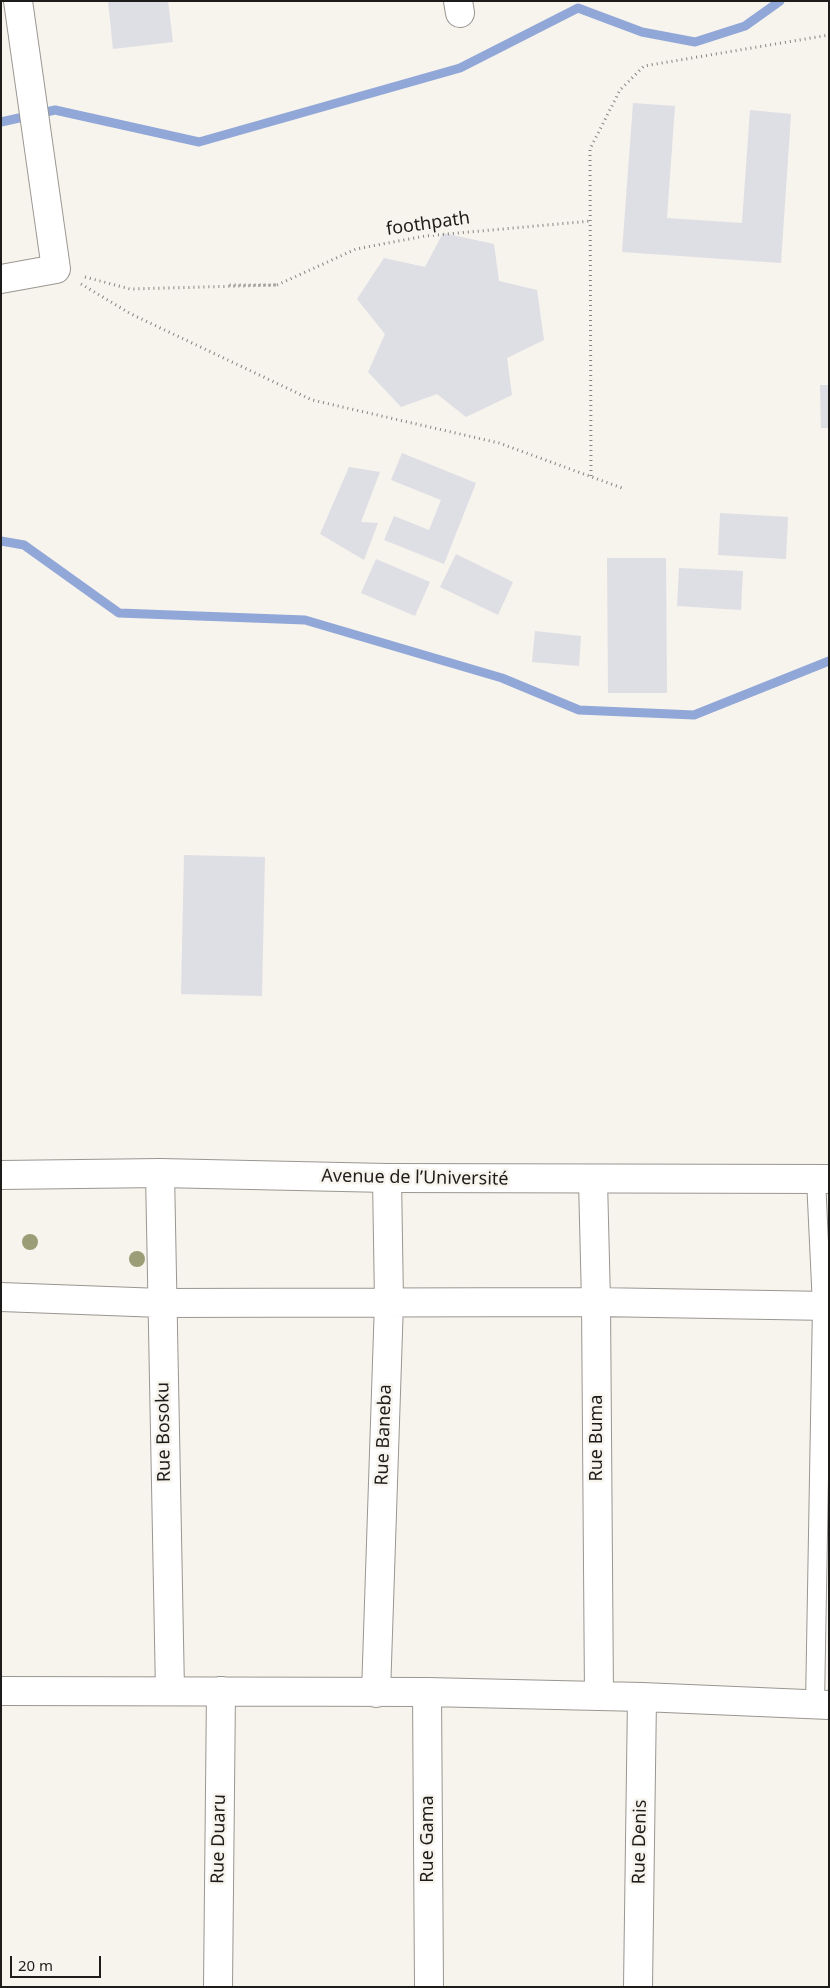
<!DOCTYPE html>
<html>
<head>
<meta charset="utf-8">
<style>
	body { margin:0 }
	#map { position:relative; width:830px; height:1988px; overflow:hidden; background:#f7f3ed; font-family:"Noto Sans",sans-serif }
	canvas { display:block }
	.frame { position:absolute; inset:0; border:2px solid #1d1c1a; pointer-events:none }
	.scale { position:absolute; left:10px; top:1956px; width:91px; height:22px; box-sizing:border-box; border:2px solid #1d1c1a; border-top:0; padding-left:6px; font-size:15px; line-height:18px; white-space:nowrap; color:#1d1c1a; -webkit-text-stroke:4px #f7f3ed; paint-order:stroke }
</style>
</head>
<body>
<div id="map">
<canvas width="830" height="1988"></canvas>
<div class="frame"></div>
<div class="scale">20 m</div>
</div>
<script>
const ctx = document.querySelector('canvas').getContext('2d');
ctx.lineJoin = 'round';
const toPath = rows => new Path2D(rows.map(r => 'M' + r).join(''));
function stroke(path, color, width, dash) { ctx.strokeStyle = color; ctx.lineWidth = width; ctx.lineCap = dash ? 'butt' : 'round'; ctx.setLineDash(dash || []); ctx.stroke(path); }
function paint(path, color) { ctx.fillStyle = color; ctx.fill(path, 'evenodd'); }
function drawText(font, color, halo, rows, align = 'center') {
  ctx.font = font + ' "Noto Sans",sans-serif'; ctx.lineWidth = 5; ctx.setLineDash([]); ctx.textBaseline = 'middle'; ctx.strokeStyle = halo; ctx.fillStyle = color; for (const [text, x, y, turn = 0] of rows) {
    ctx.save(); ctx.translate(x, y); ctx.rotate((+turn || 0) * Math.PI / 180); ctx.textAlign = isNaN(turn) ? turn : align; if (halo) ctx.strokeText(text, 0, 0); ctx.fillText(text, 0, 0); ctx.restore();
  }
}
const stream = toPath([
	[1,122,55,110,199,142,460,68,578,8,642,32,695,42,745,26,780,1],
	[1,541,24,545,119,613,305,620,502,678,579,710,694,715,829,661]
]);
const building = toPath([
	[108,1,168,1,173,42,113,49],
	[633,103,675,106,667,218,742,223,750,110,791,114,781,263,622,252],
	[443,233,494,244,499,281,537,290,544,340,507,358,512,395,466,417,437,394,401,407,368,372,385,334,357,299,384,258,425,267],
	[820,385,829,385,829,428,821,428],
	[402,453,476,483,444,564,384,540,394,516,429,530,441,500,391,480],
	[349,467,380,472,361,522,378,523,364,560,320,534],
	[720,513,788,517,786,559,718,555],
	[456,554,513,582,498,615,440,587],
	[607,558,666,558,667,693,608,693],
	[376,559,430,582,415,616,361,593],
	[679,568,743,571,741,610,677,606],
	[535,631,581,636,579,666,532,662],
	[184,855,265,857,262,996,181,994]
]);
const path = toPath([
	[85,277,130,289,277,285,227,285],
	[81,284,131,314,312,400,499,443,622,488],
	[277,285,356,249,425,236,591,221],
	[591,476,590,149,620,90,644,66,829,35]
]);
const service = toPath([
	[815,1705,822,1306,816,1179]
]);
const minor = toPath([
	[458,1,460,13],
	[1,279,56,269,18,1],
	[160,1173,170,1691],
	[593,1180,596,1302,599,1696],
	[1,1297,161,1303,596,1302,829,1306],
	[1,1691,427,1692,642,1697,829,1705],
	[427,1692,429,1987],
	[376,1693,389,1302,387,1178],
	[218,1987,221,1691],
	[638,1987,642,1697]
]);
const secondary = toPath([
	[1,1175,160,1173,387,1178,829,1179]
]);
const trees = [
	[30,1242],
	[137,1259]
];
const streetNames = [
	["foothpath",428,224,-8],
	["Avenue de l’Université",415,1178,1],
	["Rue Bosoku",164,1432,-91],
	["Rue Baneba",384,1435,-88],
	["Rue Buma",597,1438,-90],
	["Rue Duaru",219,1839,-89],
	["Rue Gama",428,1839,-90],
	["Rue Denis",640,1842,-89]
];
stroke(stream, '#90a7d8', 9);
paint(building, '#dedee5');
stroke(service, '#9a9691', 20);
stroke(minor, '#9a9691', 30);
stroke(secondary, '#9a9691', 30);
stroke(path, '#878480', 3, [1, 4]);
stroke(service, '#fff', 18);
stroke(minor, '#fff', 28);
stroke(secondary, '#fff', 28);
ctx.fillStyle = '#9b9d77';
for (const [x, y] of trees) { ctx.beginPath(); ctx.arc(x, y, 8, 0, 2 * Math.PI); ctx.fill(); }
drawText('18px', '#1d1c1a', '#f7f3ed', streetNames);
</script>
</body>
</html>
